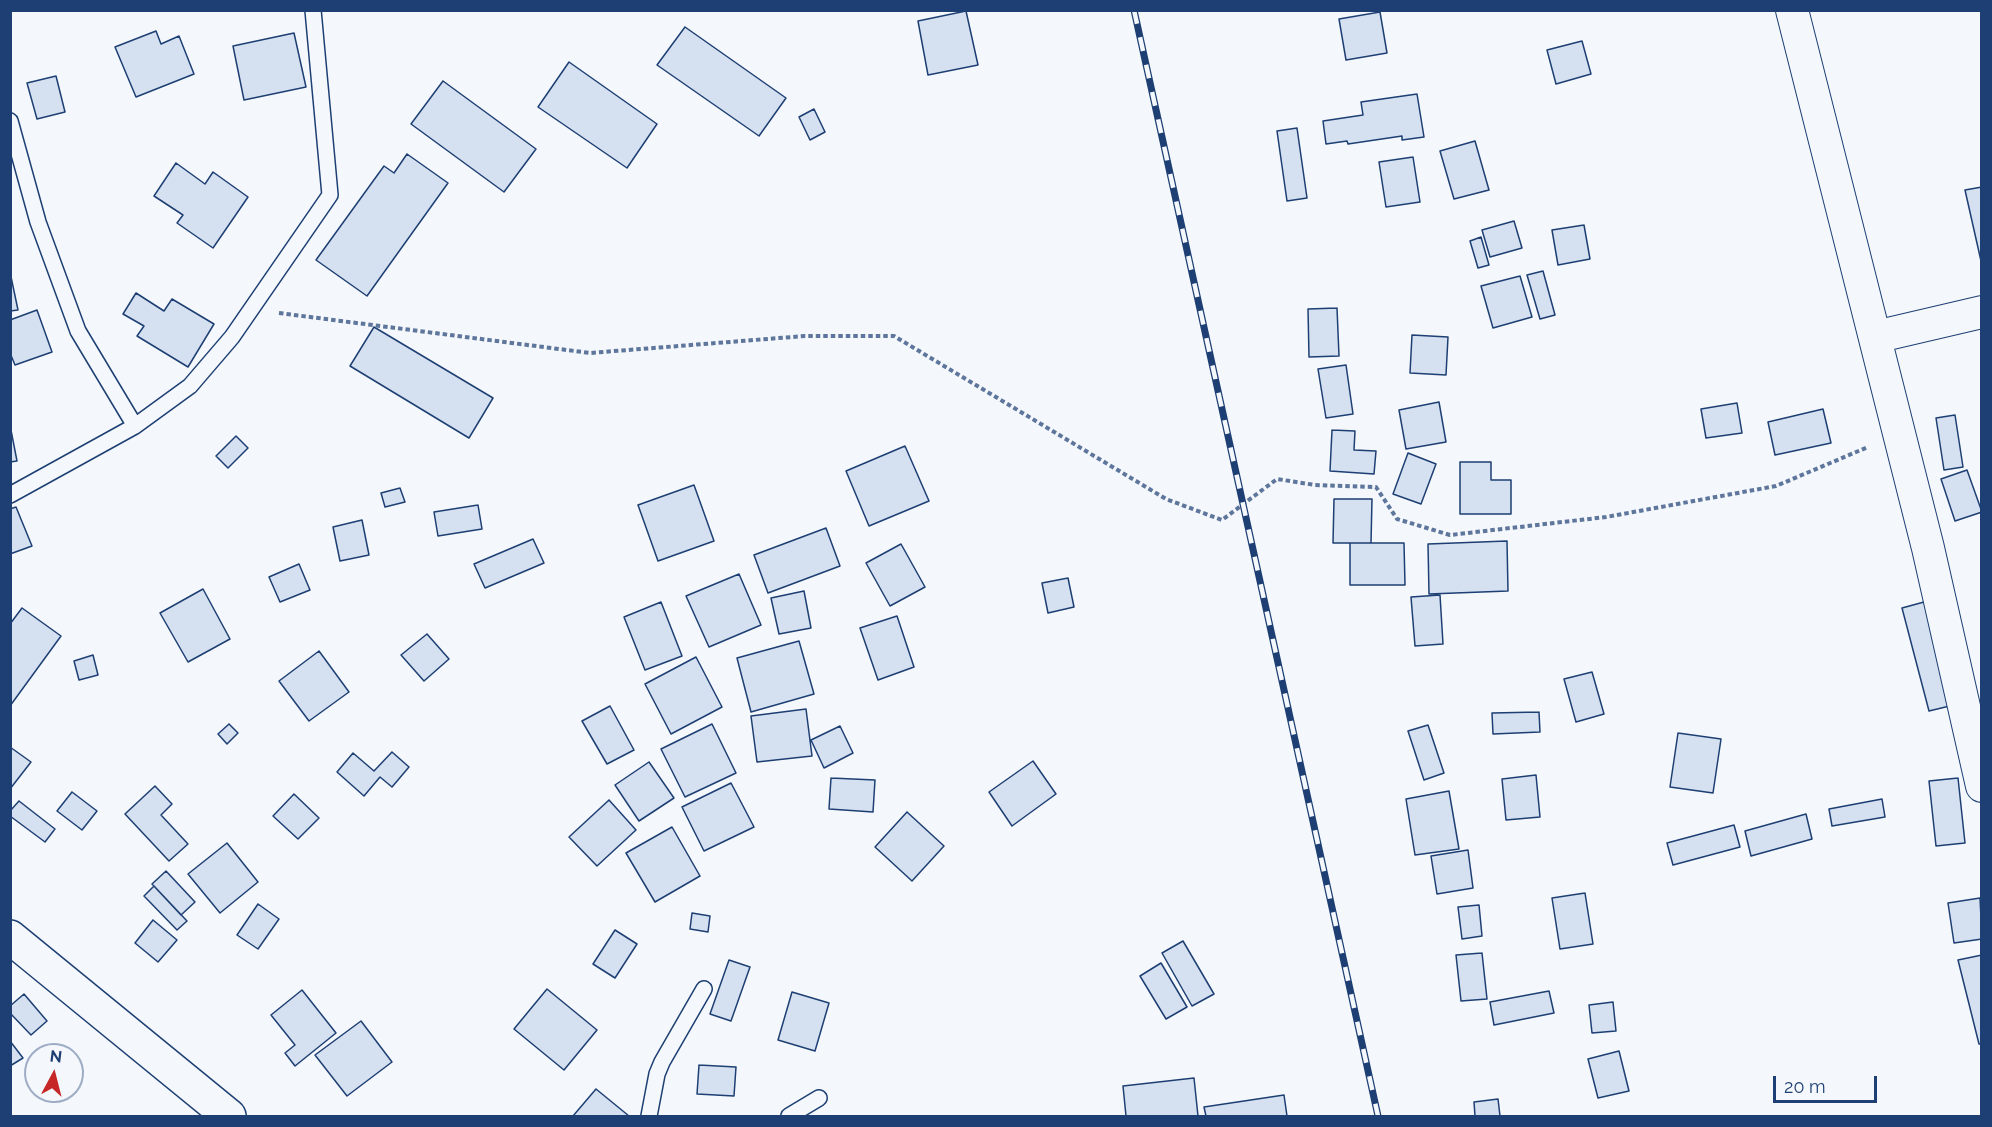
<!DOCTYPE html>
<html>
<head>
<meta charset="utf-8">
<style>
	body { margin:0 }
	#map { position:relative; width:1992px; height:1127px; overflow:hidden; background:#f4f7fb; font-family:Raleway,sans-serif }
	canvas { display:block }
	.frame { position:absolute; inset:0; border:12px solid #1d3f73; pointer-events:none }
	.north { position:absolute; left:24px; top:1043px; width:60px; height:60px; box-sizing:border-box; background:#f4f7fb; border:2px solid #9eadc5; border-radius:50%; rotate:7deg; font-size:16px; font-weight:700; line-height:24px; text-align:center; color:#1d3f73 }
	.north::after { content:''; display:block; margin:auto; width:21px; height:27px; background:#c62828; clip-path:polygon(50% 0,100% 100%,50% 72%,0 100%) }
	.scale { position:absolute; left:1773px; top:1076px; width:104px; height:27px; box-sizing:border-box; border:3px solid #1d3f73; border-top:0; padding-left:8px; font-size:18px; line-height:21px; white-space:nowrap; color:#1d3f73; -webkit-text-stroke:4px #f4f7fb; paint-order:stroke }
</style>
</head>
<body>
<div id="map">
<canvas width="1992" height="1127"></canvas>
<div class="frame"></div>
<div class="north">N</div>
<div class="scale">20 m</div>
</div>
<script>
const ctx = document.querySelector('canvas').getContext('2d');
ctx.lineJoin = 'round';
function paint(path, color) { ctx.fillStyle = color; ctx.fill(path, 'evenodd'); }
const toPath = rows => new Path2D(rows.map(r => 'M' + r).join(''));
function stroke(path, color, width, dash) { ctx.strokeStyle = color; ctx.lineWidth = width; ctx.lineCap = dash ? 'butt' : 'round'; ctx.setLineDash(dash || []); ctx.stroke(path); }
const building = toPath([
	[966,11,978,65,928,75,918,21,966,11],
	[1380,12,1387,53,1346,60,1339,19,1380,12],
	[685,27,786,98,759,136,657,65,685,27],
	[156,31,161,44,179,36,194,74,136,97,115,47,156,31],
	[294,33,306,87,244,100,233,46,294,33],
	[1582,41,1591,74,1556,84,1547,50,1582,41],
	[569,62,657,124,627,168,538,107,569,62],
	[56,76,65,112,37,119,27,83,56,76],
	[443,81,536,149,504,192,411,124,443,81],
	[1417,94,1424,137,1402,140,1402,136,1348,144,1347,141,1326,144,1323,121,1363,115,1361,102,1417,94],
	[814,109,825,132,810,140,799,117,814,109],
	[1297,128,1307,198,1287,201,1277,131,1297,128],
	[1475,141,1489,190,1454,199,1440,151,1475,141],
	[407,154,448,183,367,296,316,260,384,166,394,173,407,154],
	[1413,157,1420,202,1386,207,1379,162,1413,157],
	[176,163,205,184,213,172,248,197,213,248,177,223,183,215,154,196,176,163],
	[1982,187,1982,260,1981,261,1965,190,1982,187],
	[1514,221,1522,248,1490,257,1482,230,1514,221],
	[1584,225,1590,259,1558,265,1552,230,1584,225],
	[1481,237,1489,265,1478,268,1470,241,1481,237],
	[1543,271,1555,315,1540,319,1527,275,1543,271],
	[10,272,18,310,10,311,10,272],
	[1520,276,1532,317,1493,328,1481,286,1520,276],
	[136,293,164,311,172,299,214,324,188,367,137,336,144,326,123,314,136,293],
	[1337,308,1339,356,1309,357,1308,309,1337,308],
	[37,310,52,352,15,365,10,353,10,320,37,310],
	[374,327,493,398,469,438,350,366,374,327],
	[1412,335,1448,337,1446,375,1410,373,1412,335],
	[1346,365,1353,414,1326,418,1318,369,1346,365],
	[1439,402,1446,442,1406,449,1399,410,1439,402],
	[1737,403,1742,433,1706,438,1701,409,1737,403],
	[1823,409,1831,443,1775,455,1768,422,1823,409],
	[1955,415,1963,467,1944,470,1936,418,1955,415],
	[10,425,17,461,10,462,10,425],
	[1332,430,1355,431,1354,450,1376,451,1374,474,1330,471,1332,430],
	[236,436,248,448,228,468,216,456,236,436],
	[905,446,929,501,869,526,846,471,905,446],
	[1408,453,1436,464,1421,504,1393,494,1408,453],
	[1460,462,1491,462,1491,480,1511,480,1511,514,1460,514,1460,462],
	[1967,470,1982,512,1955,521,1941,479,1967,470],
	[694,485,714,541,658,561,638,505,694,485],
	[400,488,405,502,385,507,381,493,400,488],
	[1334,499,1372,499,1371,543,1333,543,1334,499],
	[478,505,482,529,438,536,434,512,478,505],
	[16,507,32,546,10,554,10,509,16,507],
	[362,520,369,555,340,561,333,527,362,520],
	[826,528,840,566,768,593,754,555,826,528],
	[533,539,544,563,485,588,474,564,533,539],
	[1507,541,1508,591,1429,594,1428,544,1507,541],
	[1350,543,1404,543,1405,585,1350,585,1350,543],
	[901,544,925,587,890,606,866,563,901,544],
	[299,564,310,590,280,602,269,577,299,564],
	[739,574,761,625,709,647,686,596,739,574],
	[1068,578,1074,607,1048,613,1042,583,1068,578],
	[203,589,230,639,188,662,160,613,203,589],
	[804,591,811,628,779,634,771,598,804,591],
	[1440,595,1443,644,1415,646,1411,597,1440,595],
	[1935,599,1962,703,1929,711,1902,608,1935,599],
	[661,602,682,656,645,670,624,617,661,602],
	[22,608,61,636,10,706,10,624,22,608],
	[897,616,914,667,878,680,860,628,897,616],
	[427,634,449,659,424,681,401,655,427,634],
	[799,641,814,694,751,712,737,658,799,641],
	[319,651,349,692,309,721,279,681,319,651],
	[93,655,98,675,79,680,74,661,93,655],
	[696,657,722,707,671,734,645,684,696,657],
	[1592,672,1604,714,1576,722,1564,679,1592,672],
	[610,706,634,750,607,764,582,721,610,706],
	[806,709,812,756,757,762,751,716,806,709],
	[1539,712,1540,732,1493,734,1492,713,1539,712],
	[229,724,238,733,227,744,218,734,229,724],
	[712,724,736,773,685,797,661,749,712,724],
	[1428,725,1444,773,1424,780,1408,731,1428,725],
	[840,726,853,753,824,768,811,740,840,726],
	[1678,733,1721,739,1713,793,1670,787,1678,733],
	[10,747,31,762,10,789,10,747],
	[392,752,409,767,392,787,380,777,364,796,337,772,353,753,374,771,392,752],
	[1033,761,1056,794,1012,826,989,792,1033,761],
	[649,762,674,798,639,821,615,785,649,762],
	[1536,775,1540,817,1506,820,1502,779,1536,775],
	[831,778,875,780,873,812,829,809,831,778],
	[1958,778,1965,843,1936,846,1929,781,1958,778],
	[731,783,754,827,704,851,682,807,731,783],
	[155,786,172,804,161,815,188,844,169,861,125,814,155,786],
	[1449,791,1459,849,1415,855,1406,799,1449,791],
	[72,792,97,811,82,830,57,811,72,792],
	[294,794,319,818,298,839,273,816,294,794],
	[1882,799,1885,817,1832,826,1829,809,1882,799],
	[609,800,636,830,597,866,569,837,609,800],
	[19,801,55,829,45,842,10,816,10,811,19,801],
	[907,812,944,846,912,881,875,847,907,812],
	[1806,814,1812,839,1751,856,1745,831,1806,814],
	[1734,825,1740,847,1673,865,1667,843,1734,825],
	[672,827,700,876,655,902,626,853,672,827],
	[227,843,258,882,220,913,188,874,227,843],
	[1468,850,1473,888,1437,894,1431,856,1468,850],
	[166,871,195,902,181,915,152,884,166,871],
	[154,886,187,921,177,930,144,896,154,886],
	[1585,893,1593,944,1560,949,1552,898,1585,893],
	[1980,898,1982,939,1954,943,1948,903,1980,898],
	[258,904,279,919,258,949,237,935,258,904],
	[1479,905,1482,936,1462,939,1458,907,1479,905],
	[692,913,710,916,708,932,690,929,692,913],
	[153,920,177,940,158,962,135,943,153,920],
	[615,930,637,944,615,978,593,964,615,930],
	[1183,941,1214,994,1192,1006,1162,953,1183,941],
	[1482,953,1487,999,1461,1001,1456,955,1482,953],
	[1982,955,1982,1044,1979,1044,1958,960,1982,955],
	[729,960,750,967,731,1021,710,1014,729,960],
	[1161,963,1187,1007,1166,1019,1140,976,1161,963],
	[547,989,597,1030,564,1070,514,1029,547,989],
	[302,990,336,1033,295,1066,285,1053,295,1045,271,1015,302,990],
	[1549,991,1554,1013,1494,1025,1490,1002,1549,991],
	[792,992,829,1003,815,1051,778,1040,792,992],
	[24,994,47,1021,31,1035,10,1013,10,1006,24,994],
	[1613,1002,1616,1031,1592,1033,1589,1005,1613,1002],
	[361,1021,392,1062,347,1096,315,1055,361,1021],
	[10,1041,23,1058,10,1066,10,1041],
	[1619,1051,1629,1091,1598,1098,1588,1059,1619,1051],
	[699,1065,736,1067,734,1096,697,1094,699,1065],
	[1194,1078,1198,1116,1126,1116,1123,1086,1194,1078],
	[596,1089,629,1116,573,1116,596,1089],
	[1284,1095,1287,1116,1206,1116,1204,1107,1284,1095],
	[1498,1099,1500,1116,1475,1116,1474,1102,1498,1099]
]);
const path = toPath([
	[279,313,590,353,805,336,894,336,1166,499,1222,520,1277,479,1315,485,1376,487,1397,519,1450,535,1606,517,1776,486,1868,447]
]);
const lane = toPath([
	[10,121,38,222,78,331,135,426],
	[10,495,135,426,190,386,232,337,330,195,313,10],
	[649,1116,657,1074,662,1062,704,989],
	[789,1116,819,1098]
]);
const street = toPath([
	[1792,10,1928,548,1982,786],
	[1875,337,1982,312]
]);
const secondary = toPath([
	[10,937,229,1116]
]);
const rail = toPath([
	[1134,10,1378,1116]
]);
paint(building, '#d5e0f0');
stroke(building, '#1d3f73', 1.5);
stroke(lane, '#1d3f73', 18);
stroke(street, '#1d3f73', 34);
stroke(secondary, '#1d3f73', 36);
stroke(path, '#5e769c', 4, [4.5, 3]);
stroke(lane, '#f4f7fb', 15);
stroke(street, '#f4f7fb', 32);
stroke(secondary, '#f4f7fb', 33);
stroke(rail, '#1d3f73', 7);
stroke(rail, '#f4f7fb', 4.5, [14]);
</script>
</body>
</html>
